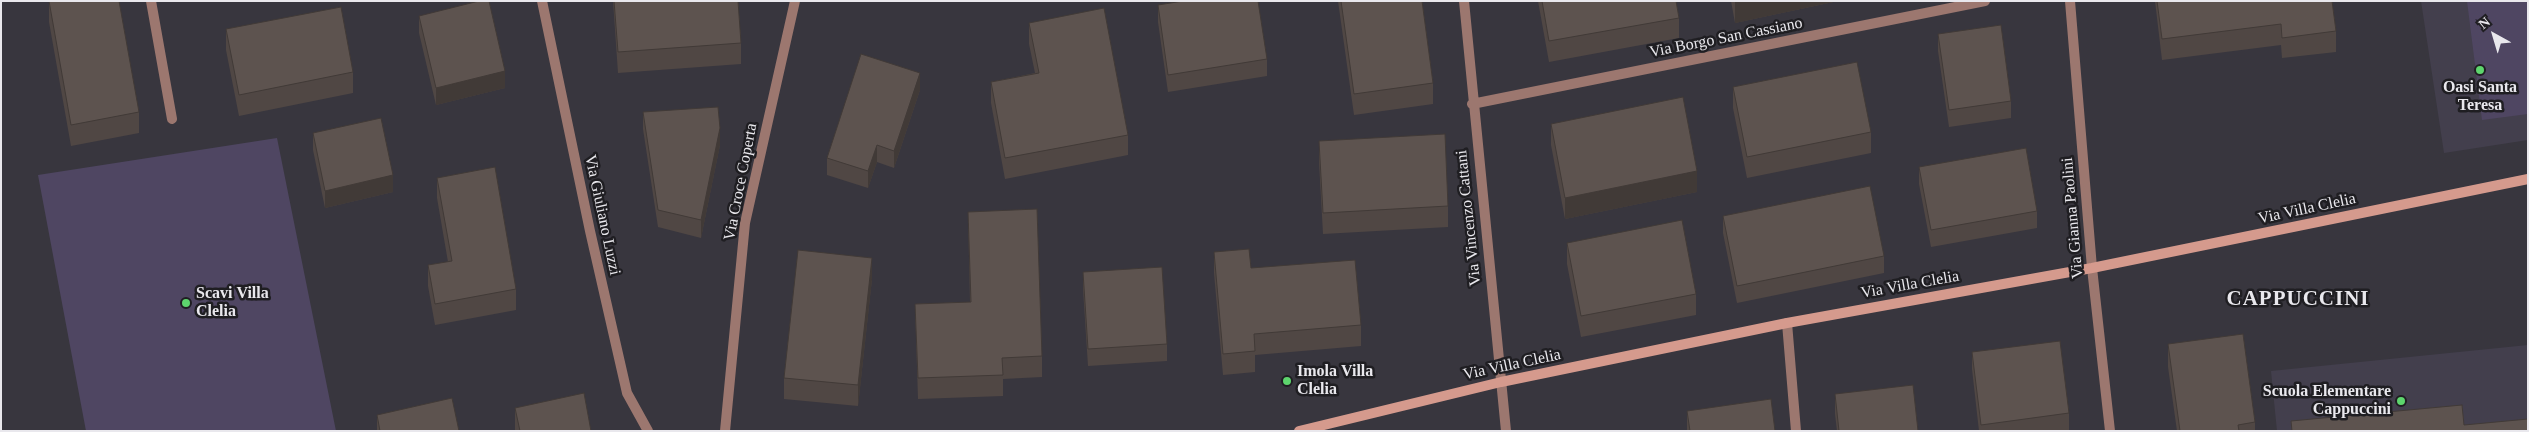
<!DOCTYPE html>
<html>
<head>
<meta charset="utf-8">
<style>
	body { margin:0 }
	#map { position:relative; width:2529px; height:432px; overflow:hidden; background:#38363e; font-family:"Times New Roman",serif }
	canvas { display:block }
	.frame { position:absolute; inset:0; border:2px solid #e9e8ed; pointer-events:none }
	.north { position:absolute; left:2469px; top:10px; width:50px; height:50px; -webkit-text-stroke:4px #1f1e22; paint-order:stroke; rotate:321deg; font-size:14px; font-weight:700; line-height:20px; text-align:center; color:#e9e8ed }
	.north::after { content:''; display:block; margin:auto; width:18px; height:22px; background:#e9e8ed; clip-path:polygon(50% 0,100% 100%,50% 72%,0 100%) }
</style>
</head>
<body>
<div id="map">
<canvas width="2529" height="432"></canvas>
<div class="frame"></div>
<div class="north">N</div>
</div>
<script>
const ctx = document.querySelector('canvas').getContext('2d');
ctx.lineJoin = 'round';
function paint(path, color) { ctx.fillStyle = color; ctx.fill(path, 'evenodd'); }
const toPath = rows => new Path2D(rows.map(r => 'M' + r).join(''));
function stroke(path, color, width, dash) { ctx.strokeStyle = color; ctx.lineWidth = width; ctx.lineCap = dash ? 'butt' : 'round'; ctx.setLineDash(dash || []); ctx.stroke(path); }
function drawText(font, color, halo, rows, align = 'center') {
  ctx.font = font + ' "Times New Roman",serif'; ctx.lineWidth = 5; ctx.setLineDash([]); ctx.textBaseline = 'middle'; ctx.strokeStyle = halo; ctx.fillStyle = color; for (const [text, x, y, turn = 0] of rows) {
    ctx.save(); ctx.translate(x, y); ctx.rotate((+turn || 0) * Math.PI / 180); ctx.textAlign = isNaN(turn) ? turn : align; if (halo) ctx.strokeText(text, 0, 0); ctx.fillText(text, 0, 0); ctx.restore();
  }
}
const built = toPath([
	[2421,1,2528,1,2528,140,2444,153],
	[2528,345,2528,431,2277,431,2271,371]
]);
const green = toPath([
	[2467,1,2528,1,2528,114,2482,120],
	[277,138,336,431,86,431,38,175]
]);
const street = toPath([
	[151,1,172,119],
	[542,1,590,231,627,393,648,431],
	[1464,1,1506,431],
	[2070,1,2092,268,2110,431],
	[1472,104,1985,1],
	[1787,323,1796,431],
	[725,431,745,223,795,1]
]);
const secondary = toPath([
	[1299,431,1501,382,1787,323,2092,268,2528,179]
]);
const wall = toPath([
	[49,1,139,112,139,133,71,146,49,22],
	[613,1,738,1,741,43,741,64,618,73],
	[1338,1,1422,1,1433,83,1433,104,1354,115],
	[1538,1,1676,1,1679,18,1679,38,1549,62],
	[1731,1,1838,1,1735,23],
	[2155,1,2332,1,2336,31,2336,52,2282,58,2281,45,2162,60],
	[1158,5,1267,59,1267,76,1168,92,1158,22],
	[419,16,505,88,436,105,419,33],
	[1029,23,1128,135,1128,155,1005,179,991,103,991,82,1035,73,1029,44],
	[226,29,353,72,353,93,239,116,226,50],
	[1938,34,2011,101,2011,118,1949,127,1938,51],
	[1733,87,1871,132,1871,153,1747,178,1733,108],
	[920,90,894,168,877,162,868,188,827,175,827,158],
	[643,112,720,145,701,238,658,227,643,129],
	[1551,124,1697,192,1565,219,1551,145],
	[313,133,393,192,325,208,313,150],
	[1319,141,1448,206,1448,227,1323,234,1319,162],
	[1919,167,2037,211,2037,228,1931,247,1919,184],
	[437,178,516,289,516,310,435,325,428,286,428,265,448,262,437,198],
	[968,212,1042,356,1042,377,1003,379,1003,396,918,399,915,304,970,302],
	[1723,216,1884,256,1884,273,1737,303,1723,233],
	[1567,243,1696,294,1696,315,1581,337,1567,264],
	[1214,252,1251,268,1361,325,1361,346,1255,355,1255,372,1223,375,1214,273],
	[1083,272,1167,344,1167,361,1088,366,1083,289],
	[872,279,858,406,784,399,784,378],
	[2168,344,2255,422,2255,431,2177,431,2168,367],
	[1972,352,2069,413,2069,430,1979,431,1972,369],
	[1835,394,1918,431,1837,431,1835,414],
	[515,408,591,431,515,431],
	[1687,411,1775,431,1687,431],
	[377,415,459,431,377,431]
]);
const shadedWall = toPath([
	[1739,1,1838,1,1735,23,1735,2],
	[505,71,505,88,436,105,436,88],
	[920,73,920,90,894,168,894,151],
	[720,128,720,145,701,238,701,220],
	[877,145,877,162,868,188,868,171],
	[1697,171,1697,192,1565,219,1565,198],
	[393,175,393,192,325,208,325,191],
	[872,258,872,279,858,406,858,385]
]);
const building = toPath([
	[49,1,119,1,139,112,71,125,49,1],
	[479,1,489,1,505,71,436,88,419,16,479,1],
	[614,1,738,1,741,43,618,52,614,1],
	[1183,1,1258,1,1267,59,1168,75,1158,5,1183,1],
	[1341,1,1422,1,1433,83,1354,94,1341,1],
	[1542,1,1676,1,1679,18,1549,41,1542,1],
	[2157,1,2332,1,2336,31,2282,38,2281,24,2162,39,2157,1],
	[341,7,353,72,239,95,226,29,341,7],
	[1104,8,1128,135,1005,158,991,82,1039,73,1029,23,1104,8],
	[2001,25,2011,101,1949,110,1938,34,2001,25],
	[861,54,920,73,894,151,877,145,868,171,827,158,861,54],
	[1857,62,1871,132,1747,157,1733,87,1857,62],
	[1683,97,1697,171,1565,198,1551,124,1683,97],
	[718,107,720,128,701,220,658,210,643,112,718,107],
	[381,118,393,175,325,191,313,133,381,118],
	[1445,134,1448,206,1323,213,1319,141,1445,134],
	[2026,148,2037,211,1931,230,1919,167,2026,148],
	[495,167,516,289,435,304,428,265,452,261,437,178,495,167],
	[1870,186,1884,256,1737,286,1723,216,1870,186],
	[1037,209,1042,356,1002,358,1003,375,918,378,915,304,971,302,968,212,1037,209],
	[1682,220,1696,294,1581,316,1567,243,1682,220],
	[1249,249,1251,268,1355,260,1361,325,1254,334,1255,351,1223,354,1214,252,1249,249],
	[798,250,872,258,858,385,784,378,798,250],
	[1162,267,1167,344,1088,349,1083,272,1162,267],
	[2243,334,2255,422,2238,425,2239,431,2180,431,2168,344,2243,334],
	[2060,341,2069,413,1981,425,1972,352,2060,341],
	[1913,385,1918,431,1839,431,1835,394,1913,385],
	[584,393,591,431,520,431,515,408,584,393],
	[452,398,459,431,380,431,377,415,452,398],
	[1771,399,1775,431,1690,431,1687,411,1771,399],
	[2462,405,2464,425,2528,419,2528,431,2292,431,2291,421,2462,405]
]);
const markers = [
	[2480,70,5,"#5dd56d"],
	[186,303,5,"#5dd56d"],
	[1287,381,5,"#5dd56d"],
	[2401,401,5,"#5dd56d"]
];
const streetNames = [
	["Via Borgo San Cassiano",1726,38,-11],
	["Via Croce Coperta",741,182,-79],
	["Via Villa Clelia",2307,209,-12],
	["Via Giuliano Luzzi",602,215,78],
	["Via Vincenzo Cattani",1469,218,-96],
	["Via Gianna Paolini",2073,218,-95],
	["Via Villa Clelia",1910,285,-10],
	["Via Villa Clelia",1512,365,-12]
];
const poiNames = [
	["Oasi Santa",2480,88,"center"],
	["Teresa",2480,106,"center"],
	["Scavi Villa",196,294],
	["Clelia",196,312],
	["Imola Villa",1297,372],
	["Clelia",1297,390],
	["Scuola Elementare",2391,392,"right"],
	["Cappuccini",2391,410,"right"]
];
const districtNames = [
	["CAPPUCCINI",2298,300]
];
paint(built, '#433f4d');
paint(green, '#4f4662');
stroke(street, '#9c776f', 10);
stroke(secondary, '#d59a8d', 10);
paint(wall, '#504744');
paint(shadedWall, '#413a37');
paint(building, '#5d534f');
stroke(building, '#413a37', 1);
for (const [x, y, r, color] of markers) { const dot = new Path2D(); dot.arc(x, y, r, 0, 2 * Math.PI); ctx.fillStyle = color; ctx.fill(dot); stroke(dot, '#1f1e22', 2); }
drawText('16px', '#e9e8ed', '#1f1e22', streetNames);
drawText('bold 16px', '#e9e8ed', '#1f1e22', poiNames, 'left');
ctx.letterSpacing = '1px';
drawText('bold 21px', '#e9e8ed', '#1f1e22', districtNames);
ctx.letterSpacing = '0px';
</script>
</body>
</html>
